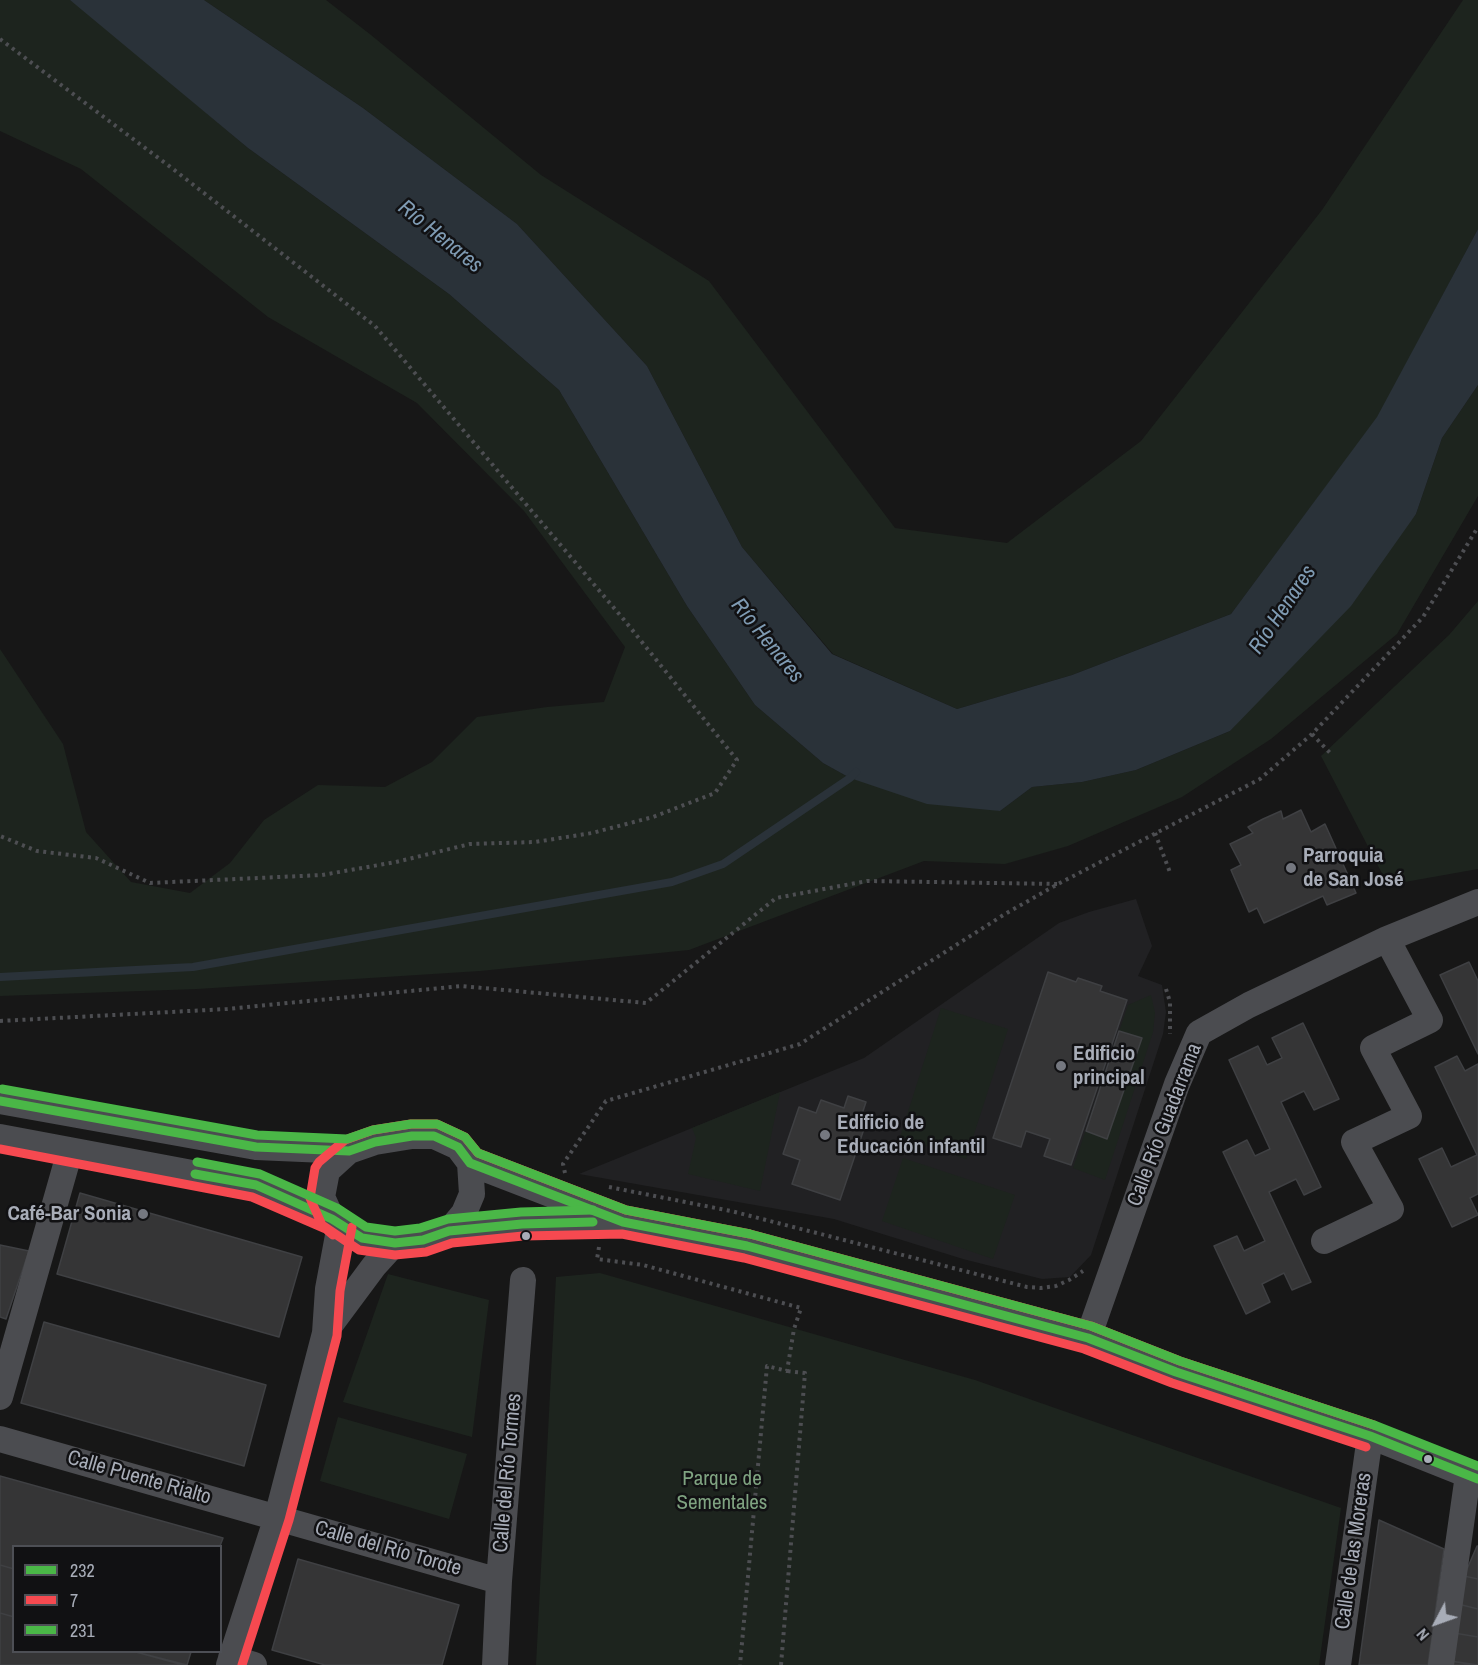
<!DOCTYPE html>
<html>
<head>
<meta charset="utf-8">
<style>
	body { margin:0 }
	#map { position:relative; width:1478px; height:1665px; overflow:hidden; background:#171717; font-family:"Archivo Narrow",sans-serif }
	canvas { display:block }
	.legend { position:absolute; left:12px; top:1545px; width:210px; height:108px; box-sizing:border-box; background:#111113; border:2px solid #4d4f55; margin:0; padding:8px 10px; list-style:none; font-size:18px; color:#a8adb8 }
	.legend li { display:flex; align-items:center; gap:12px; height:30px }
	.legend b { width:30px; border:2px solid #4d4f55 }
	.north { position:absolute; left:1406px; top:1593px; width:60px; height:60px; -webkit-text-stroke:4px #111113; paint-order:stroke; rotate:229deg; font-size:16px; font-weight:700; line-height:24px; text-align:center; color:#a8adb8 }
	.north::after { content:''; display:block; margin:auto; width:21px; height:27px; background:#a8adb8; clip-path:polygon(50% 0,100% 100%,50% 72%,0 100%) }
</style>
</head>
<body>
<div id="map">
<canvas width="1478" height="1665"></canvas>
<ul class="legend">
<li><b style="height:8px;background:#4ab747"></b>232</li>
<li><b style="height:8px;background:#f64950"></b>7</li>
<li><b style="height:8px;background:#4ab747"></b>231</li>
</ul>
<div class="north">N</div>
</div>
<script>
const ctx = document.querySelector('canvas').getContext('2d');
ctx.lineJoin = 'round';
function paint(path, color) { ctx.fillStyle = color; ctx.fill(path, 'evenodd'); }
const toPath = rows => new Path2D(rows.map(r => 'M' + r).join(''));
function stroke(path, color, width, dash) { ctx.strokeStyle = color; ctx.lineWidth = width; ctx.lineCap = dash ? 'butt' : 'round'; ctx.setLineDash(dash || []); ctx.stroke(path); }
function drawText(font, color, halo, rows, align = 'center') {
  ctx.font = font + ' "Archivo Narrow",sans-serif'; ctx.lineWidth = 5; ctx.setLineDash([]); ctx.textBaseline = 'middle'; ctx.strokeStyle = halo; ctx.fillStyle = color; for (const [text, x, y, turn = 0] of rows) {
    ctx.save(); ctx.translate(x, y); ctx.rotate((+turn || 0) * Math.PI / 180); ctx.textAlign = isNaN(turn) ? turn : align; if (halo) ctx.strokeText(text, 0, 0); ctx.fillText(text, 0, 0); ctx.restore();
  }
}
const built = toPath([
	[1136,899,1152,946,1138,976,1162,985,1166,1012,1163,1034,1091,1255,1070,1277,1042,1279,963,1259,834,1219,579,1174,864,1058,1059,923,1089,912]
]);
const green = toPath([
	[0,0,70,0,82,8,248,148,449,294,559,390,687,606,755,705,823,763,850,778,1000,811,1032,787,1082,782,1136,770,1230,731,1416,514,1442,438,1478,385,1478,496,1397,634,1271,739,1182,797,1068,846,1005,864,924,861,689,950,480,971,197,989,0,996,0,649,63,744,86,832,131,882,190,893,230,863,264,820,318,785,385,787,432,762,477,717,547,707,604,702,625,647,524,511,417,403,268,317,81,169,0,131],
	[204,0,326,0,371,35,541,175,709,281,895,528,1007,543,1141,441,1322,210,1463,0,1478,0,1478,229,1378,417,1231,614,1072,675,957,709,833,654,742,547,647,366,517,224,363,108],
	[1478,601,1478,869,1388,885,1321,756,1449,635],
	[1151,995,1155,1013,1153,1032,1105,1180,1073,1168,1128,1005],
	[941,1008,1008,1029,966,1159,900,1137],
	[780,1092,760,1191,688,1174,696,1138,692,1128],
	[903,1158,1015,1195,993,1259,882,1221],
	[600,1273,975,1380,1341,1508,1319,1665,536,1665,556,1277],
	[388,1274,489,1300,472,1437,343,1402],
	[338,1417,467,1454,449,1519,320,1481]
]);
const water = toPath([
	[70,0,204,0,363,108,517,224,647,366,742,547,832,654,957,709,1072,675,1231,614,1377,417,1478,229,1478,385,1442,438,1416,514,1351,606,1230,731,1136,770,1082,782,1032,787,1000,811,927,804,850,778,823,763,755,705,687,606,559,390,449,294,248,148]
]);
const stream = toPath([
	[0,977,193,967,672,882,723,864,850,778,856,772]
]);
const building = toPath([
	[1301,810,1311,832,1325,824,1356,893,1327,905,1323,896,1264,923,1257,908,1249,912,1231,870,1241,865,1230,844,1253,833,1248,827,1263,819,1281,811,1283,819,1301,810],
	[1469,962,1478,981,1478,1054,1440,975,1469,962],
	[1048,972,1076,982,1078,978,1102,986,1100,991,1127,1000,1071,1165,1044,1156,1050,1139,1026,1131,1021,1147,993,1138,1048,972],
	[1303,1023,1339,1099,1314,1110,1304,1091,1281,1102,1321,1187,1304,1195,1296,1179,1269,1192,1311,1282,1292,1290,1284,1273,1262,1284,1270,1302,1246,1314,1214,1246,1237,1236,1244,1251,1265,1241,1223,1152,1247,1140,1255,1156,1270,1149,1229,1060,1258,1046,1267,1065,1282,1058,1272,1038,1303,1023],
	[1119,1031,1142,1038,1107,1139,1086,1131,1119,1031],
	[1457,1056,1465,1071,1478,1064,1478,1194,1470,1198,1478,1215,1452,1227,1419,1159,1442,1148,1451,1167,1477,1155,1435,1067,1457,1056],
	[848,1096,866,1102,862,1114,868,1117,840,1200,792,1184,800,1160,783,1154,799,1107,816,1113,821,1100,844,1108,848,1096],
	[80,1193,302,1257,279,1337,57,1274,80,1193],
	[0,1245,29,1251,6,1319,0,1317,0,1245],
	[44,1322,266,1385,244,1466,21,1403,44,1322],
	[0,1476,223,1538,220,1546,14,1546,14,1569,0,1565,0,1476],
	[1379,1520,1444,1549,1428,1665,1359,1665,1379,1520],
	[1477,1546,1478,1546,1478,1579,1464,1576,1477,1546],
	[298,1559,459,1605,442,1665,325,1665,272,1650,298,1559],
	[0,1565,14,1569,14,1617,0,1613,0,1565],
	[1464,1576,1478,1579,1478,1609,1458,1604,1464,1576],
	[1458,1604,1478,1609,1478,1637,1454,1633,1458,1604],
	[0,1613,14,1617,14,1652,136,1652,183,1665,0,1665,0,1613],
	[1454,1633,1478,1637,1478,1665,1451,1661,1454,1633],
	[136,1652,191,1652,187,1665,136,1652],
	[1451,1661,1473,1665,1451,1665,1451,1661]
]);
const path = toPath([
	[0,39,173,169,375,326,625,621,737,760,715,793,653,817,592,833,535,842,470,844,396,862,322,875,150,883,96,858,37,851,0,836],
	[1312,734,1332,755],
	[1155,833,1171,875],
	[1166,989,1170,1002,1170,1034],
	[0,1021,227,1009,461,986,646,1003,776,898,867,881,1058,884],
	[565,1173,563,1164,606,1101,800,1044,1005,914,1058,884,1260,779,1312,734,1423,617,1478,527],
	[609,1187,731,1211,1027,1287,1041,1288,1056,1286,1069,1280,1083,1271],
	[599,1247,597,1259,643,1265,801,1308,794,1329,787,1371,767,1366,740,1665],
	[781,1665,805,1373,787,1371]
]);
const street = toPath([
	[0,1101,256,1147,349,1151],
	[0,1137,256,1185,332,1219],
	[623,1222,522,1224,449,1231,423,1240,395,1243,362,1238,340,1225,332,1219,322,1197,327,1171,349,1151,375,1142,412,1136,434,1136,458,1147,470,1163,623,1222,747,1246,1088,1338,1176,1372,1370,1436,1478,1479],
	[449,1231,464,1213,472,1194,470,1163],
	[1324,1241,1391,1209,1354,1142,1409,1116,1373,1048,1430,1020,1387,939],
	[325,1332,374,1266,395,1243],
	[1088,1338,1177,1084,1199,1033,1249,1005,1387,939,1478,902],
	[0,1397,70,1151],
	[0,1439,499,1581],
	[231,1658,254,1665],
	[229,1665,277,1517,325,1333,328,1289,340,1225],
	[495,1665,499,1581,523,1280],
	[1338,1665,1370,1436],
	[1441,1665,1468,1475]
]);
const bus1 = toPath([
	[0,1101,256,1147,349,1151,375,1142,412,1136,434,1136,458,1147,470,1163,623,1222,747,1246,1088,1338,1176,1372,1370,1436,1478,1479],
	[195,1174,256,1185,332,1219,362,1238,395,1243,423,1240,449,1231,522,1224,593,1222]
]);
const bus2 = toPath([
	[0,1149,252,1197,326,1229,333,1235],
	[1366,1447,1172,1383,1084,1349,744,1258,622,1234,523,1236,452,1243,426,1252,395,1255,359,1250,322,1225,310,1198,315,1168,319,1162,345,1140,373,1130,411,1124,437,1124,465,1137,478,1153,626,1210,750,1234,1091,1326,1180,1361,1374,1425],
	[242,1665,289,1520,337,1336,340,1291,352,1227]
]);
const bus3 = toPath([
	[2,1089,257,1135,347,1139,373,1130,411,1124,437,1124,465,1137,478,1153,626,1210,750,1234,1091,1326,1180,1361,1374,1425,1478,1466],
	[197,1162,260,1174,337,1208,366,1227,395,1231,420,1228,448,1219,521,1212,593,1210]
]);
const markers = [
	[1291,868,6,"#757880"],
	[1061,1066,6,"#757880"],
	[825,1135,6,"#757880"],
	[143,1214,6,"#757880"],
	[526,1236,5,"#a8adb8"],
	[1428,1459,5,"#a8adb8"]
];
const poiNames = [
	["Parroquia",1303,856],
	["de San José",1303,880],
	["Edificio",1073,1054],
	["principal",1073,1078],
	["Edificio de",837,1123],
	["Educación infantil",837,1147],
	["Café-Bar Sonia",131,1214,"right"]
];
const streetNames = [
	["Calle Río Guadarrama",1165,1125,-69],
	["Calle del Río Tormes",508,1473,-85],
	["Calle Puente Rialto",139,1478,16],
	["Calle del Río Torote",388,1549,16],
	["Calle de las Moreras",1354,1551,-82]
];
const parkNames = [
	["Parque de",722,1479],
	["Sementales",722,1503]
];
const waterNames = [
	["Río Henares",440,237,39],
	["Río Henares",1283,610,-56],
	["Río Henares",767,641,51]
];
paint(built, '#212123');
paint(green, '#1d241e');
paint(water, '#2a3239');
stroke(stream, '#2a3239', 8);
paint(building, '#353536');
stroke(building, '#3f4043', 1.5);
stroke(path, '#4d4e52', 4, [3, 4.5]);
stroke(street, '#4b4c50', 26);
stroke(bus1, '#4ab747', 9);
stroke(bus2, '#f64950', 9);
stroke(bus3, '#4ab747', 9);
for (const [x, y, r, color] of markers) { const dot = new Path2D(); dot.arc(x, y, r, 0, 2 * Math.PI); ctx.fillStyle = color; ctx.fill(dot); stroke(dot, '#111113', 2); }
drawText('bold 21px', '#a8adb8', '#111113', poiNames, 'left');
drawText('21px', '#a8adb8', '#111113', streetNames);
drawText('21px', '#7fa381', '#111113', parkNames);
drawText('italic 22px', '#7f9bb3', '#111113', waterNames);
</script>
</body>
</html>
